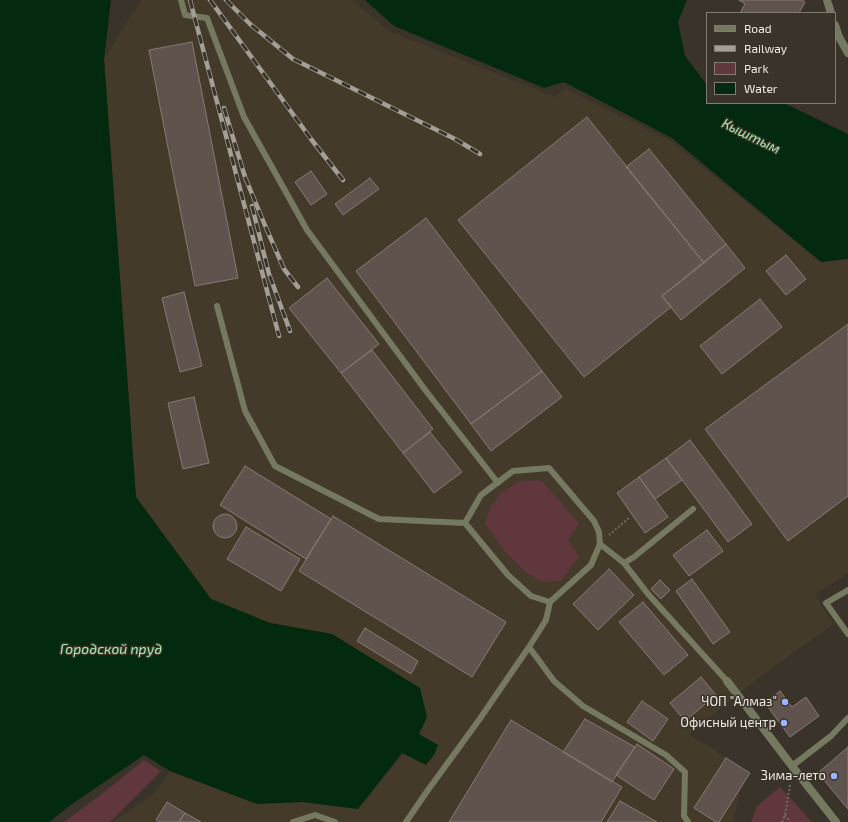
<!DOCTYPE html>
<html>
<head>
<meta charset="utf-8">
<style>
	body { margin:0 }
	#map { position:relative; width:848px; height:822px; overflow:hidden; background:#393329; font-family:"Exo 2",sans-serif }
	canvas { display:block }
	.legend { position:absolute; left:706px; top:12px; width:130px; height:92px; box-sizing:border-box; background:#393329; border:1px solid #817c73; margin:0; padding:5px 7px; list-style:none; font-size:12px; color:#eeeae3 }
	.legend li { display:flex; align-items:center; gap:8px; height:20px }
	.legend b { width:20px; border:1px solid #817c73 }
</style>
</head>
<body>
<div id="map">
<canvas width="848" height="822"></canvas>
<ul class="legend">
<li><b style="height:5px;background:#757960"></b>Road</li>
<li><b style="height:5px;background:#a39f96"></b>Railway</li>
<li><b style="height:11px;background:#5f373d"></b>Park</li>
<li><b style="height:11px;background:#03290e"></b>Water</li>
</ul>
</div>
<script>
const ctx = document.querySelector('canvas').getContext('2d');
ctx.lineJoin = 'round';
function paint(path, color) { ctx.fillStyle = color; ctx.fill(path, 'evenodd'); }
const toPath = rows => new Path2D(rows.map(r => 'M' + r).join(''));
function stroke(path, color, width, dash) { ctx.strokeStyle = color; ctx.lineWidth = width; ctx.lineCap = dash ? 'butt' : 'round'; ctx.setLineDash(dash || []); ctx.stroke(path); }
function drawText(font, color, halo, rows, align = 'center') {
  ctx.font = font + ' "Exo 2",sans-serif'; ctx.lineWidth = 3; ctx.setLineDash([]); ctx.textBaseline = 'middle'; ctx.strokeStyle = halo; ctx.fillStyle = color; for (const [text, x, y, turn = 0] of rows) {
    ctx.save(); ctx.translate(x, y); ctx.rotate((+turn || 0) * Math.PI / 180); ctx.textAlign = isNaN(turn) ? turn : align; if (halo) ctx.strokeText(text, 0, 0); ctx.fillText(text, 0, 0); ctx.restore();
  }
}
const built = toPath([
	[141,0,352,0,389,31,556,97,565,88,669,140,821,262,848,259,848,573,815,595,834,624,770,669,689,734,745,770,733,822,112,822,154,794,170,771,257,804,303,802,358,809,419,734,419,688,332,634,270,623,211,599,136,497,104,59]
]);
const green = toPath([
	[541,480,579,523,568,540,579,557,561,581,543,582,526,573,505,552,485,523,491,506,501,493,520,481],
	[144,760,161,771,110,822,64,822,99,796],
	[780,787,812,822,751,822,757,806]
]);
const water = toPath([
	[0,0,111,0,104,59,136,497,211,599,270,623,332,634,420,688,427,717,419,734,438,745,434,755,426,765,402,753,358,809,303,802,257,804,170,771,144,755,72,804,49,822,0,822],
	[365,0,687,0,678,22,685,56,707,85,707,103,784,103,848,134,848,259,821,262,672,138,564,82,544,88,394,26]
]);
const building = toPath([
	[739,0,802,0,805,2,799,13,740,13,745,4,739,0],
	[192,42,238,278,195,286,149,50,192,42],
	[587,117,704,263,662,296,671,307,584,377,458,220,587,117],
	[649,149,726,244,704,263,626,167,649,149],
	[311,171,327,194,311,205,295,182,311,171],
	[370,178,379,189,343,215,335,204,370,178],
	[426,218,542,371,471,424,356,271,426,218],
	[726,244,745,268,681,320,662,296,726,244],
	[786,255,806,279,786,295,766,271,786,255],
	[327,278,379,344,341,373,289,308,327,278],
	[184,292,202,366,180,372,162,298,184,292],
	[760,299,782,327,722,374,700,346,760,299],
	[848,324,848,496,788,541,705,429,848,324],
	[372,350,433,429,403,453,341,373,372,350],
	[542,371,562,397,491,451,471,424,542,371],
	[194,397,209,463,183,469,168,403,194,397],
	[430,432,462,472,434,493,403,453,430,432],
	[690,440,752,524,728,542,666,458,690,440],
	[666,458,682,480,655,499,639,477,666,458],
	[245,466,331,519,306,559,220,505,245,466],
	[639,477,668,517,645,533,617,493,639,477],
	'213 526a12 12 0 1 1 24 0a12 12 0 1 1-24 0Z',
	[333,516,506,622,472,677,299,571,333,516],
	[246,527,300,559,281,591,227,559,246,527],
	[707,530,723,551,689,576,673,555,707,530],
	[609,569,634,595,598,630,573,604,609,569],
	[692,579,730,632,713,644,676,591,692,579],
	[660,580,670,590,661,599,651,589,660,580],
	[643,602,688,655,664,675,619,622,643,602],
	[365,628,418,661,411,674,357,641,365,628],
	[701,677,716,695,685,721,670,703,701,677],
	[780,691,792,707,806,697,819,716,790,737,765,703,780,691],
	[642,701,668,719,653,741,627,722,642,701],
	[585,719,635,747,612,782,563,752,585,719],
	[511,720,622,787,601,822,449,822,511,720],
	[637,744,674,769,654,800,616,775,637,744],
	[848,747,848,809,818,773,848,747],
	[726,758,750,773,719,822,716,822,694,808,726,758],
	[620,801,657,822,607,822,620,801],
	[167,802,185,813,179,822,159,822,156,820,167,802],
	[185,813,201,822,179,822,185,813]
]);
const path = toPath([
	[609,535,629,518],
	[785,815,790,822],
	[782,822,785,815,790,785]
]);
const lane = toPath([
	[181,0,185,15,207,18,244,117,307,230,426,391,498,483],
	[217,306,245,411,275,466,379,519,465,523,481,495,513,471,549,468,594,521,599,532,600,544],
	[465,523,508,575,531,596,550,602],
	[624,563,648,594,727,681],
	[848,590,826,603,848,634],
	[792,766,831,736,848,718],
	[293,822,315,815,335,822],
	[406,822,428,790,479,720,529,647],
	[688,822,684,816,685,772,666,755,583,706,554,681,529,647,546,620,550,602,591,565,600,544,624,563,634,557,693,509]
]);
const street = toPath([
	[827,0,831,13],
	[835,25,839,37,848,53],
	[727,681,792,766,836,822]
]);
const rail = toPath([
	[190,0,279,336],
	[210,0,311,139,343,180],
	[226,0,250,24,293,59,455,139,480,154],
	[224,108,245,177,264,223,284,269,298,287],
	[252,206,269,274,290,331]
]);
const markers = [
	[785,702,4,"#97b6fd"],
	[784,723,4,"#97b6fd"],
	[834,776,4,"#97b6fd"]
];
const poiNames = [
	["ЧОП \"Алмаз\"",777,702],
	["Офисный центр",776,723],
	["Зима-лето",826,776]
];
const waterNames = [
	["Кыштым",751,136,26],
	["Городской пруд",111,649]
];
paint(built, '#443a2a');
paint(green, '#5f373d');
paint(water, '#03290e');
paint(building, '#60534e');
stroke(building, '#877973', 1);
stroke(path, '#6f6a61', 2, [2, 2]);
stroke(lane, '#757960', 6);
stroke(street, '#757960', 8);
stroke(rail, '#a39f96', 4.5);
stroke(rail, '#393329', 3, [9]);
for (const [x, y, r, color] of markers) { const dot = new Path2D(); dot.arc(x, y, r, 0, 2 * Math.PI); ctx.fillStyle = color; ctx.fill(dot); stroke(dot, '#393329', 1.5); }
drawText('13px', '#eeeae3', '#393329', poiNames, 'right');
drawText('italic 14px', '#a4efb1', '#393329', waterNames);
</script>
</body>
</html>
